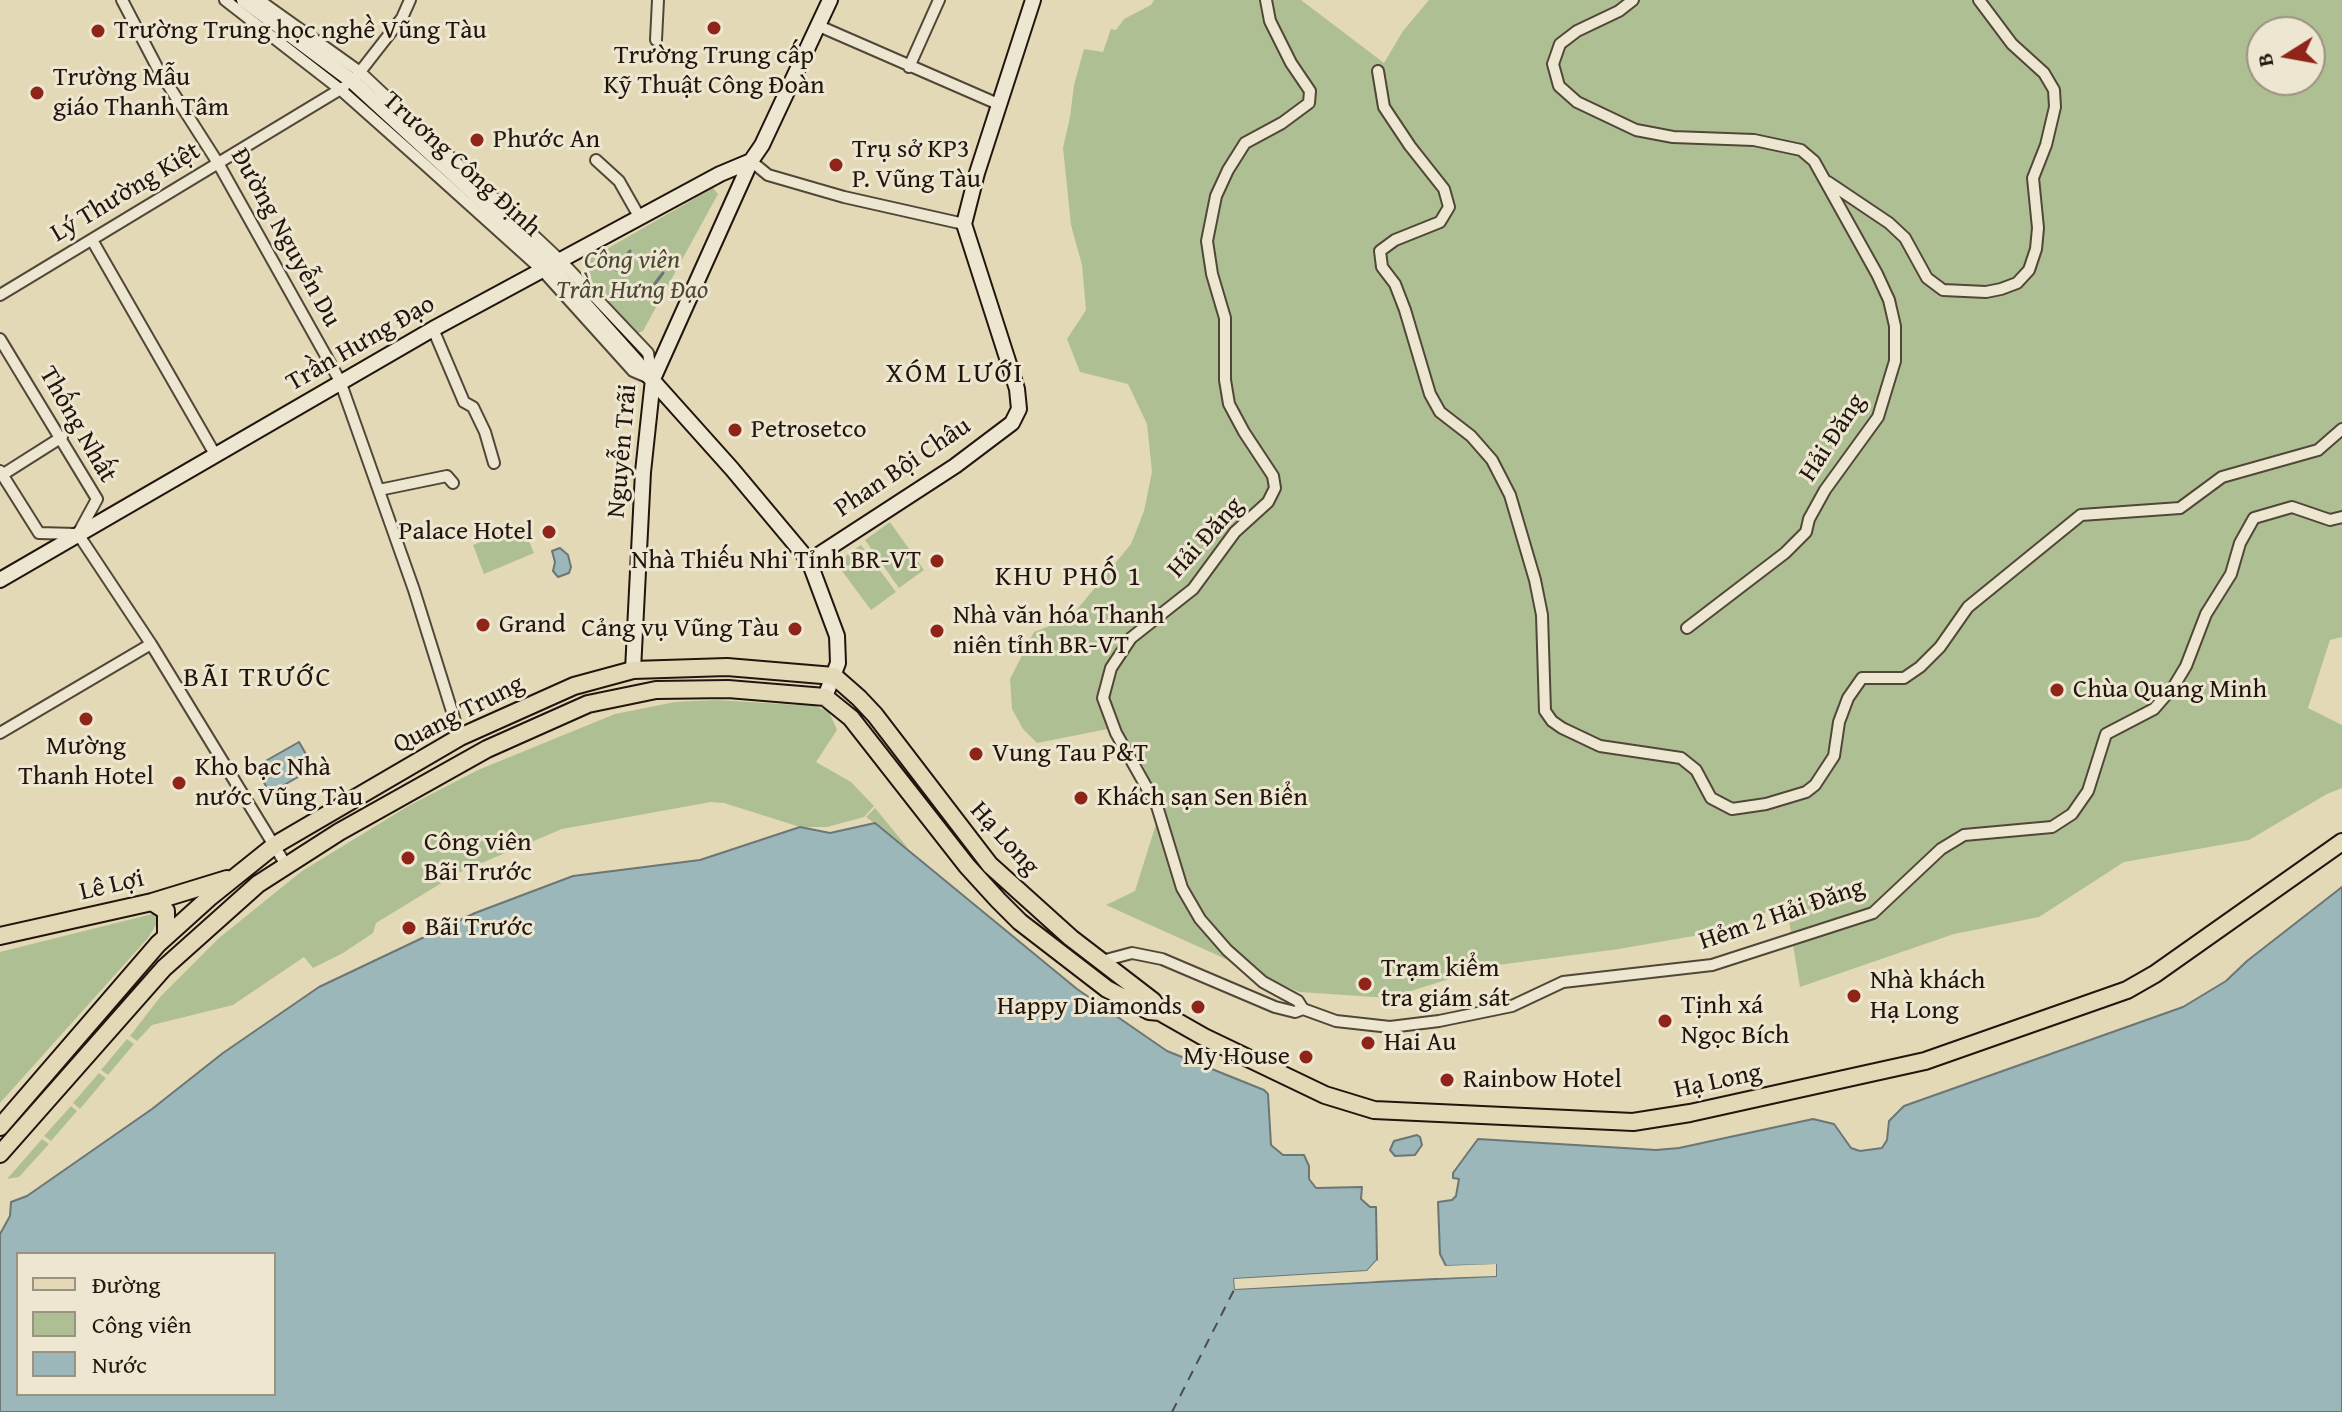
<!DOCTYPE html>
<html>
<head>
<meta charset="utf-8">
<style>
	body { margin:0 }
	#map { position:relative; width:2342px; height:1412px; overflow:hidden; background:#e4d9b6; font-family:"Gentium Book Plus",serif }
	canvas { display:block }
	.legend { position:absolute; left:16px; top:1252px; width:260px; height:144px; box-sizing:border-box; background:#ede6d0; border:2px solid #9c9282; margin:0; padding:10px 14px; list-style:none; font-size:24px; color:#22150e }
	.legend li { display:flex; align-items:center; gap:16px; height:40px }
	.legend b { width:40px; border:2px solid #9c9282 }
	.north { position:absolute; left:2246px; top:16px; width:80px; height:80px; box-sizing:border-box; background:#ede6d0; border:2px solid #9c9282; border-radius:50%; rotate:259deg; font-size:22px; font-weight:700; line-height:32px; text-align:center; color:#22150e }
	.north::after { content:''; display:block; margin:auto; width:28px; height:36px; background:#8f2418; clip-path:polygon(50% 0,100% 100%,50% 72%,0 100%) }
</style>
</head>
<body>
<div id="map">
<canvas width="2342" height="1412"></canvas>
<ul class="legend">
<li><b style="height:10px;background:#e4d9b6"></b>Đường</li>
<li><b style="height:22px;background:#aec093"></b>Công viên</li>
<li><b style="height:22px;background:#9bb7ba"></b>Nước</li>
</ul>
<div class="north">B</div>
</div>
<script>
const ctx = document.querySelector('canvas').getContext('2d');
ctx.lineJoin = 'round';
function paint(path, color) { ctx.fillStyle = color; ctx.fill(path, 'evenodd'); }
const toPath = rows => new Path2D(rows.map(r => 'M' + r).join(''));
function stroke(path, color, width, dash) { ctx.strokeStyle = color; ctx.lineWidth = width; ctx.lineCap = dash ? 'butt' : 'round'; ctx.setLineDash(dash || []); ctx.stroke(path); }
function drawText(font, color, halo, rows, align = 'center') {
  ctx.font = font + ' "Gentium Book Plus",serif'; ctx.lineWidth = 6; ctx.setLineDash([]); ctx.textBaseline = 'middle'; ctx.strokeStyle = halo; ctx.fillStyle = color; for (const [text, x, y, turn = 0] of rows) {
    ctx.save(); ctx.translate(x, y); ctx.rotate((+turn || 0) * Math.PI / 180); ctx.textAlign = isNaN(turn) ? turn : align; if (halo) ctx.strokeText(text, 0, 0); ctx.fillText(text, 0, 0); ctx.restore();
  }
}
const green = toPath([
	[1154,0,1301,0,1384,63,1403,31,1429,0,2342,0,2342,637,2330,640,2308,708,2342,725,2342,788,2327,794,2249,840,2124,862,2039,917,1954,934,1800,987,1786,903,1728,930,1619,949,1490,966,1389,998,1299,992,1106,905,1135,891,1162,805,1139,758,1118,727,1037,743,1023,729,1012,709,1010,679,1034,632,1070,618,1131,544,1144,511,1152,472,1147,424,1128,384,1080,372,1067,339,1086,310,1082,265,1071,225,1063,148,1070,117,1074,85,1084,49,1103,52,1111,29,1116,30,1124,19,1151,5],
	[2262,32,2310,32,2310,80,2262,80],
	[713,188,718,194,643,331,635,334,586,276,584,262],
	[890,522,924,570,899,588,865,540],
	[522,525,534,553,484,574,473,545],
	[861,545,896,592,871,610,836,563],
	[716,700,815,706,829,712,837,730,816,762,851,782,874,806,864,817,827,827,800,827,724,803,711,802,562,829,458,873,376,923,373,933,343,953,313,968,304,957,233,1005,152,1025,137,1041,130,1036,161,996,219,938,302,871,410,805,478,770,615,714,675,702],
	[875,808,908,848,866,817],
	[156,913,159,920,148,938,0,1103,0,952],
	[127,1039,134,1044,108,1075,101,1070],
	[99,1073,106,1078,80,1109,73,1103],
	[71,1106,77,1111,51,1141,44,1136],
	[42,1139,49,1144,19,1177,7,1179]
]);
const water = toPath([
	[560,548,568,555,571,567,569,573,558,577,553,571,555,562,552,551,560,548],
	[299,742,314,768,270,793,255,767,299,742],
	[875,823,1077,989,1167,1051,1264,1090,1268,1094,1271,1145,1283,1155,1304,1155,1309,1166,1309,1179,1316,1188,1362,1187,1361,1199,1370,1207,1376,1207,1377,1260,1367,1271,1234,1279,1235,1289,1496,1276,1496,1265,1446,1266,1440,1254,1438,1202,1452,1200,1456,1196,1459,1179,1453,1178,1453,1173,1478,1139,1656,1150,1679,1148,1813,1119,1834,1124,1851,1148,1860,1151,1882,1148,1887,1140,1889,1121,1904,1106,2183,1007,2226,981,2247,961,2342,887,2342,1412,0,1412,0,1234,10,1216,11,1202,27,1196,152,1109,223,1053,319,987,475,913,573,876,700,860,800,827,830,833,875,823],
	[18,1254,274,1254,274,1394,18,1394,18,1254],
	[1417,1135,1420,1137,1422,1145,1415,1155,1395,1156,1390,1150,1394,1141,1417,1135]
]);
const pier = toPath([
	[1377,1260,1378,1265,1367,1275,1238,1283,1378,1277,1378,1281,1235,1289,1234,1279,1367,1271],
	[1496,1264,1496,1276,1435,1278,1435,1274,1492,1272,1492,1269,1446,1270,1442,1266]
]);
const stream = toPath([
	[616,270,630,251],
	[647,294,663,273]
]);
const ferry = toPath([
	[1172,1412,1237,1284]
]);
const minor = toPath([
	[122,0,158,69,218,163,340,381,414,590,460,737],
	[225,0,341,90,422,162,542,270,633,371,647,377],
	[259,0,360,72,561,261,648,353,652,377],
	[1633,0,1619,11,1577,31,1560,44,1553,64,1559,86,1577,102,1636,130,1673,137,1754,140,1801,150,1814,161,1877,274,1889,300,1895,326,1895,361,1878,417,1825,490,1809,519,1806,532,1785,553,1687,628],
	[819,26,998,104],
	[656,40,658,0],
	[909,67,939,0],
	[1378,71,1384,107,1410,146,1444,189,1449,207,1440,222,1395,240,1380,251,1382,267,1395,284,1405,310,1430,394,1440,412,1471,436,1492,460,1510,495,1535,580,1542,615,1545,711,1552,721,1562,728,1600,746,1681,758,1696,770,1711,798,1732,809,1766,804,1806,792,1815,785,1834,756,1839,722,1848,698,1862,678,1904,678,1920,667,1940,647,1968,607,2081,515,2180,508,2222,477,2318,450,2342,429],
	[356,77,402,18,410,0],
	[596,160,619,181,640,218],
	[751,161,768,175,844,197,964,224],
	[1828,182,1889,223,1905,238,1927,278,1943,290,1986,292,2001,289,2017,283,2029,270,2036,249,2038,228,2033,178,2046,145,2055,107,2054,90,2044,73,2012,44,1979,0],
	[92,240,216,456],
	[0,295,344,87],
	[433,329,464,402,473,407,485,432,494,463],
	[0,339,97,499,79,532],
	[0,471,39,533,76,534],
	[2,475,62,437],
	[379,490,447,476,453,483],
	[78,534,151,644,286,865],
	[0,733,151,644],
	[1102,961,1132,953,1162,959,1275,1007,1295,1012,1303,1009,1298,1001,1263,982,1227,950,1200,919,1182,888,1157,806,1116,733,1103,698,1111,668,1131,638,1193,589,1235,532,1268,502,1275,488,1273,476,1244,432,1229,404,1225,380,1225,318,1212,274,1207,241,1216,196,1228,170,1245,143,1282,123,1309,103,1310,91,1291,63,1270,21,1266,0],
	[1303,1009,1336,1021,1390,1027,1439,1021,1512,1006,1563,982,1712,965,1873,913,1941,849,1964,835,2052,827,2072,814,2088,791,2106,734,2154,709,2174,686,2186,666,2206,614,2231,574,2240,543,2254,518,2292,507,2330,520,2342,517]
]);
const secondary = toPath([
	[244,0,352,81,535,249,732,469,809,561,837,636,838,663,825,697],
	[809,561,955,466,1012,423,1019,409,1017,389,964,224,977,173,1033,0],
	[0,580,433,329,720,174,751,161],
	[633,670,643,472,653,379,751,161,762,145,830,0]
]);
const primary = toPath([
	[152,902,166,911,166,936],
	[0,936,152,902,227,879],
	[0,1127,158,944,209,898,275,845,460,737,574,686,633,670,727,667,834,676,859,698,875,715,990,865,1071,938,1153,1001,1160,1012],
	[0,1154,164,968,258,884,339,832,487,749,588,704,656,690,728,689,825,697,851,718,967,866,998,900,1020,922,1107,989,1149,1011,1160,1012,1204,1037,1325,1095,1374,1110,1633,1122,1690,1113,1925,1061,2127,990,2155,974,2342,842]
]);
const markers = [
	[714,28,8,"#8f2418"],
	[98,31,8,"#8f2418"],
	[37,93,8,"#8f2418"],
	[477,140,8,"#8f2418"],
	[836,165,8,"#8f2418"],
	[735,430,8,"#8f2418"],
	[549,532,8,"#8f2418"],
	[937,561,8,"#8f2418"],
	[483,625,8,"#8f2418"],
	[795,629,8,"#8f2418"],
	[937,631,8,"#8f2418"],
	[2057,690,8,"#8f2418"],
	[86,719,8,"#8f2418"],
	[976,754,8,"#8f2418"],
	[179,783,8,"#8f2418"],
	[1081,798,8,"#8f2418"],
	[408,858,8,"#8f2418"],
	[409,928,8,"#8f2418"],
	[1365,984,8,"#8f2418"],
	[1854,996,8,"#8f2418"],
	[1198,1007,8,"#8f2418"],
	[1665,1021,8,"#8f2418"],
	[1368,1043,8,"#8f2418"],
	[1306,1057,8,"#8f2418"],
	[1447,1080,8,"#8f2418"]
];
const poiNames = [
	["Trường Trung học nghề Vũng Tàu",114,31],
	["Trường Trung cấp",714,56,"center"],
	["Kỹ Thuật Công Đoàn",714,86,"center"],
	["Trường Mẫu",53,78],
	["giáo Thanh Tâm",53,108],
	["Phước An",493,140],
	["Trụ sở KP3",852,150],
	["P. Vũng Tàu",852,180],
	["Petrosetco",751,430],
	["Palace Hotel",533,532,"right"],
	["Nhà Thiếu Nhi Tỉnh BR-VT",921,561,"right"],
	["Nhà văn hóa Thanh",953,616],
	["niên tỉnh BR-VT",953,646],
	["Grand",499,625],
	["Cảng vụ Vũng Tàu",779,629,"right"],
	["Chùa Quang Minh",2073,690],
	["Mường",86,747,"center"],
	["Thanh Hotel",86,777,"center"],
	["Vung Tau P&T",992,754],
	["Kho bạc Nhà",195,768],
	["nước Vũng Tàu",195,798],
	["Khách sạn Sen Biển",1097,798],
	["Công viên",424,843],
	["Bãi Trước",424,873],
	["Bãi Trước",425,928],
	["Trạm kiểm",1381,969],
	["tra giám sát",1381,999],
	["Nhà khách",1870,981],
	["Hạ Long",1870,1011],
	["Tịnh xá",1681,1006],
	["Ngọc Bích",1681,1036],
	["Happy Diamonds",1182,1007,"right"],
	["Hai Au",1384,1043],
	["My House",1290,1057,"right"],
	["Rainbow Hotel",1463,1080]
];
const streetNames = [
	["Trương Công Định",461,165,42],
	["Lý Thường Kiệt",126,193,-31],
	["Đường Nguyễn Du",285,238,61],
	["Trần Hưng Đạo",361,344,-30],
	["Thống Nhất",77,425,60],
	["Hải Đăng",1833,438,-57],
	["Nguyễn Trãi",623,451,-85],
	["Phan Bội Châu",903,468,-34],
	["Hải Đăng",1206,538,-48],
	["Quang Trung",459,715,-27],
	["Hạ Long",1004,839,48],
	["Lê Lợi",112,886,-13],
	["Hẻm 2 Hải Đăng",1782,915,-19],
	["Hạ Long",1718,1082,-12]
];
const parkNames = [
	["Công viên",632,261],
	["Trần Hưng Đạo",632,291]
];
const neighbourhoodNames = [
	["XÓM LƯỚI",955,375],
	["KHU PHỐ 1",1069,578],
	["BÃI TRƯỚC",258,679]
];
paint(green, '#aec093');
paint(water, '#9bb7ba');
stroke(water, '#6b7675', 2);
paint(pier, '#e4d9b6');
stroke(stream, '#6b7675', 3);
stroke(ferry, '#4c4e4a', 2, [10, 8]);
stroke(minor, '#524638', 14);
stroke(secondary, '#22150e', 18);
stroke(primary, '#22150e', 20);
stroke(minor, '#ede6d0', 10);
stroke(secondary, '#ede6d0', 14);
stroke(primary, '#e4d9b6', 16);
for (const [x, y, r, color] of markers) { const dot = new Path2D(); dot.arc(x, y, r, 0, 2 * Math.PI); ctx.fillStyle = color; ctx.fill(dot); stroke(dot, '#ede6d0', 3); }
drawText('26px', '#22150e', '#ede6d0', poiNames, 'left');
drawText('26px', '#22150e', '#ede6d0', streetNames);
drawText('italic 26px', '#4c4836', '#ede6d0', parkNames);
ctx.letterSpacing = '2px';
drawText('28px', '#22150e', '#ede6d0', neighbourhoodNames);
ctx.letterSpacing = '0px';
</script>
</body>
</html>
